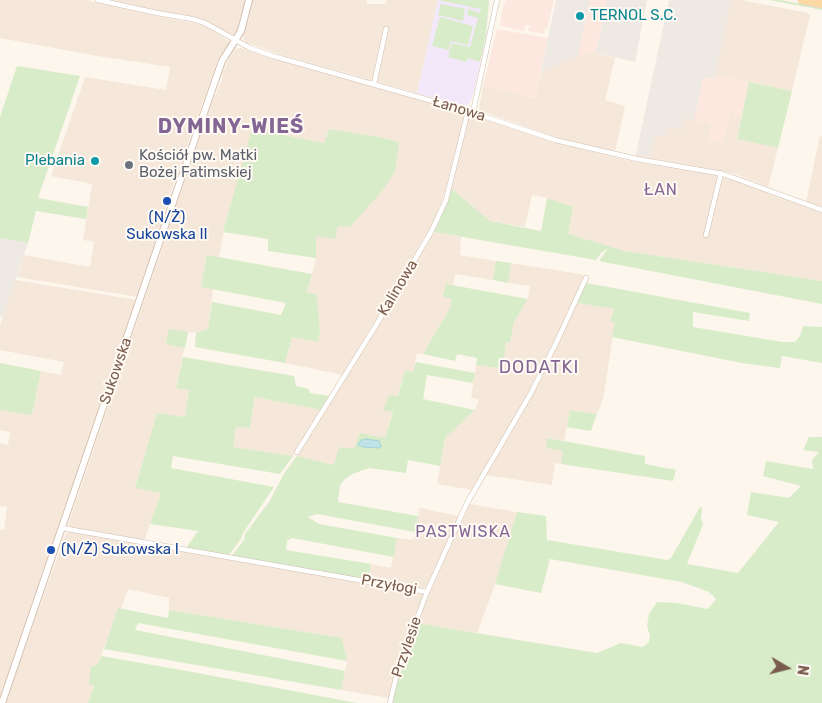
<!DOCTYPE html>
<html>
<head>
<meta charset="utf-8">
<style>
	body { margin:0 }
	#map { position:relative; width:822px; height:703px; overflow:hidden; background:#fdf6ec; font-family:Rubik,sans-serif }
	canvas { display:block }
	.north { position:absolute; left:762px; top:643px; width:50px; height:50px; -webkit-text-stroke:4px #fffaf3; paint-order:stroke; rotate:98deg; font-size:14px; font-weight:700; line-height:20px; text-align:center; color:#7a5c4d }
	.north::after { content:''; display:block; margin:auto; width:18px; height:22px; background:#7a5c4d; clip-path:polygon(50% 0,100% 100%,50% 72%,0 100%) }
</style>
</head>
<body>
<div id="map">
<canvas width="822" height="703"></canvas>
<div class="north">N</div>
</div>
<script>
const ctx = document.querySelector('canvas').getContext('2d');
ctx.lineJoin = 'round';
function paint(path, color) { ctx.fillStyle = color; ctx.fill(path, 'evenodd'); }
const toPath = rows => new Path2D(rows.map(r => 'M' + r).join(''));
function stroke(path, color, width, dash) { ctx.strokeStyle = color; ctx.lineWidth = width; ctx.lineCap = dash ? 'butt' : 'round'; ctx.setLineDash(dash || []); ctx.stroke(path); }
function drawText(font, color, halo, rows, align = 'center') {
  ctx.font = font + ' Rubik,sans-serif'; ctx.lineWidth = 4; ctx.setLineDash([]); ctx.textBaseline = 'middle'; ctx.strokeStyle = halo; ctx.fillStyle = color; for (const [text, x, y, turn = 0] of rows) {
    ctx.save(); ctx.translate(x, y); ctx.rotate((+turn || 0) * Math.PI / 180); ctx.textAlign = isNaN(turn) ? turn : align; if (halo) ctx.strokeText(text, 0, 0); ctx.fillText(text, 0, 0); ctx.restore();
  }
}
const residential = toPath([
	[0,0,86,0,171,19,195,23,207,27,230,42,219,57,165,208,160,234,138,297,17,277,24,255,90,267,94,242,83,240,92,184,51,176,85,77,166,90,170,67,91,55,0,38],
	[107,0,246,0,239,30,234,36,211,24],
	[251,0,366,0,367,4,385,4,387,0,438,0,417,93,285,56,245,42,243,34],
	[590,0,607,0,596,53,615,58,605,100,625,106,615,152,563,140,479,110,483,86,535,98,541,72,578,55],
	[731,0,741,0,808,13,810,15,792,91,749,82,737,139,778,148,768,187,732,173,636,156,636,154,650,157,655,135,684,118,715,77],
	[240,48,464,112,465,114,443,198,434,221,343,375,285,363,292,337,318,342,320,331,317,295,307,293,316,258,316,236,338,225,350,227,358,217,399,142,379,137,329,129,324,143,307,140,235,191,226,220,219,257,207,255,201,287,213,289,208,329,196,333,188,332,176,387,189,390,185,417,157,413,135,487,161,493,144,541,71,528,68,525,189,168,211,105,222,80,223,72,231,55,235,49],
	[469,116,478,117,553,142,613,157,636,162,706,173,735,181,822,213,822,281,625,251,567,234,547,198,532,195,525,227,490,221,451,188],
	[820,135,822,136,822,208,806,202],
	[434,232,461,237,460,255,496,261,493,280,455,274,453,286,446,285,451,298,450,308,423,354,417,354,413,372,405,370,385,438,354,449,334,465,297,456],
	[511,263,586,275,552,349,523,403,472,490,437,484,445,438,475,410,479,399,471,398,476,365,498,368,504,360,506,342,510,343,514,322,528,299,530,286,508,283],
	[15,280,137,300,0,703,0,530,4,530,7,507,0,506,0,443,8,445,10,432,0,430,0,410,32,415,41,371,61,375,64,362,0,350,0,325],
	[577,303,614,309,610,321,615,323,603,400,597,414,570,410,564,441,547,438,564,451,561,464,555,463,552,485,486,475,540,381],
	[255,397,321,410,293,456,233,447,236,427,250,428],
	[470,504,517,512,502,566,477,633,416,623],
	[420,508,459,516,426,587,420,589,368,580,371,564,391,568,397,538,413,540],
	[70,531,425,593,416,614,389,698,341,690,347,661,342,638,169,610,169,598,128,589,121,609,118,609,98,664,94,685,88,703,5,703,66,533]
]);
const commercial = toPath([
	[506,0,554,0,547,29,545,29,544,34,528,31,530,25,527,25,525,26,524,31,500,26,502,10],
	[590,0,607,0,596,53,578,55],
	[497,29,548,38,535,98,483,86],
	[715,75,749,82,742,115,730,112,723,143,708,140,711,124,694,120,703,78,714,78]
]);
const industrial = toPath([
	[556,0,590,0,578,55,541,72],
	[607,0,647,0,635,62,596,53],
	[669,0,731,0,715,78,703,78,694,120,684,118,681,130,668,127,665,137,656,135,650,157,636,154],
	[0,238,28,243,3,317,0,316]
]);
const education = toPath([
	[438,0,489,0,486,36,474,91,470,103,466,106,417,93]
]);
const green = toPath([
	[438,0,489,0,486,36,480,62,468,58,466,62,448,57,452,43,470,47,478,18,467,15,468,9,480,13,481,9],
	[769,0,781,0,822,8,822,10],
	[441,4,465,9,463,21,438,15],
	[440,17,473,26,468,45,451,41,449,50,432,46],
	[17,66,80,76,38,198,88,207,86,219,36,211,28,243,0,238,0,117],
	[749,82,792,91,778,148,737,139],
	[252,129,324,143,329,129,379,137,399,142,395,172,382,191,350,227,338,226,335,239,316,236,316,258,268,251,268,239,223,232],
	[451,188,490,221,541,231,547,198,573,207,568,234,625,251,822,281,822,304,599,261,608,248,601,253,596,260,434,232,447,204],
	[207,255,312,274,307,292,317,295,320,331,318,342,292,337,285,363,195,347,196,333,208,329,212,302,281,315,286,303,201,287],
	[496,261,511,263,508,283,493,280],
	[586,283,750,313,749,321,693,312,693,327,782,342,795,342,800,336,803,326,822,327,822,363,782,356,780,368,742,363,612,337,615,323,610,321,614,309,577,303],
	[446,284,528,299,514,322,510,343,506,342,504,360,498,368,476,365,477,358,457,354,455,361,423,354,450,308,451,298,443,297],
	[169,329,188,332,185,348,166,344],
	[183,357,294,376,296,386,309,389,309,393,330,396,321,410,255,397,250,428,236,427,233,447,293,456,280,474,173,456,171,468,274,487,243,533,241,539,228,556,186,548,198,531,150,524,161,493,135,488,157,413,185,417,189,390,176,388],
	[416,362,475,373,473,383,427,375,423,399,475,410,445,438,440,466,408,460,406,473,369,468,352,474,345,479,340,485,338,502,418,516,415,532,317,514,308,517,319,524,397,538,394,557,292,538,287,541,286,550,371,564,368,580,231,557,244,540,245,534,269,502,285,472,297,456,334,465,339,447,354,449,360,433,385,438,393,412,383,410,389,395,398,396,405,370,413,372],
	[0,363,41,371,32,415,0,410],
	[570,410,597,414,591,431,567,427],
	[809,437,822,437,822,703,391,703,416,623,597,653,621,643,643,647,649,642,650,636,647,626,649,614,657,602,677,603,708,609,716,599,709,592,682,582,550,559,541,593,495,584,517,512,546,516,547,540,667,560,671,558,700,507,702,508,701,519,703,524,687,564,738,573,779,522,747,515,751,492,789,498,801,486,763,476,766,461,813,469,812,460,819,452,803,450],
	[547,438,645,456,645,464,676,470,673,481,561,464,563,451,546,448],
	[118,608,168,618,169,610,342,638,347,661,138,623,135,630,345,671,341,690,104,649],
	[101,656,187,671,357,703,88,703,94,686,89,684,91,667,98,664]
]);
const water = toPath([
	[367,439,379,441,381,446,380,448,363,447,358,445,361,440,367,439]
]);
const stream = toPath([
	[415,629,420,620]
]);
const street = toPath([
	[98,0,157,13,192,19,205,23,250,48,273,56,468,111,555,140,637,159,723,174,822,210],
	[374,84,386,29],
	[473,112,497,0],
	[706,235,721,173],
	[297,452,375,327,431,232,446,200,468,111],
	[62,528,427,592,467,503,531,393,558,339,586,278],
	[390,703,398,669,427,592]
]);
const secondary = toPath([
	[2,703,173,202,222,61,241,31,249,0]
]);
const primary = toPath([
	[802,0,822,4]
]);
const markers = [
	[580,16,5,"#0f9aa8"],
	[95,161,5,"#0f9aa8"],
	[129,165,5,"#6b7280"],
	[167,201,5,"#1a4fb4"],
	[51,550,5,"#1a4fb4"]
];
const cultureNames = [
	["TERNOL S.C.",590,16],
	["Plebania",85,161,"right"]
];
const streetNames = [
	["Łanowa",459,109,17],
	["Kalinowa",398,288,-59],
	["Sukowska",116,371,-71],
	["Przyłogi",389,585,10],
	["Przylesie",407,647,-71]
];
const worshipNames = [
	["Kościół pw. Matki",139,156],
	["Bożej Fatimskiej",139,173]
];
const transitNames = [
	["(N/Ż)",167,218],
	["Sukowska II",167,235],
	["(N/Ż) Sukowska I",61,550,"left"]
];
const neighbourhoodNames = [
	["ŁAN",661,190],
	["PASTWISKA",463,532]
];
const quarterNames = [
	["DODATKI",539,368]
];
const districtNames = [
	["DYMINY-WIEŚ",231,127]
];
paint(residential, '#f5e8da');
paint(commercial, '#fde8e0');
paint(industrial, '#efe9e4');
paint(education, '#f3e8fa');
paint(green, '#d8ecc9');
paint(water, '#bfe3e8');
stroke(water, '#a5d3da', 1);
stroke(stream, '#a5d3da', 1);
stroke(street, '#d1beb0', 5.5);
stroke(secondary, '#d6c0b0', 8);
stroke(primary, '#dad1cd', 9);
stroke(street, '#fff', 4.5);
stroke(secondary, '#fff', 6);
stroke(primary, '#fbd9a5', 8);
for (const [x, y, r, color] of markers) { const dot = new Path2D(); dot.arc(x, y, r, 0, 2 * Math.PI); ctx.fillStyle = color; ctx.fill(dot); stroke(dot, '#fffaf3', 2); }
drawText('15px', '#0d838f', '#fffaf3', cultureNames, 'left');
drawText('15px', '#7a5c4d', '#fffaf3', streetNames);
drawText('15px', '#5b616d', '#fffaf3', worshipNames, 'left');
drawText('15px', '#164399', '#fffaf3', transitNames);
ctx.letterSpacing = '1px';
drawText('16px', '#846695', '#fffaf3', neighbourhoodNames);
ctx.letterSpacing = '0px';
ctx.letterSpacing = '1px';
drawText('18px', '#846695', '#fffaf3', quarterNames);
ctx.letterSpacing = '0px';
ctx.letterSpacing = '1px';
drawText('bold 20px', '#846695', '#fffaf3', districtNames);
ctx.letterSpacing = '0px';
</script>
</body>
</html>
